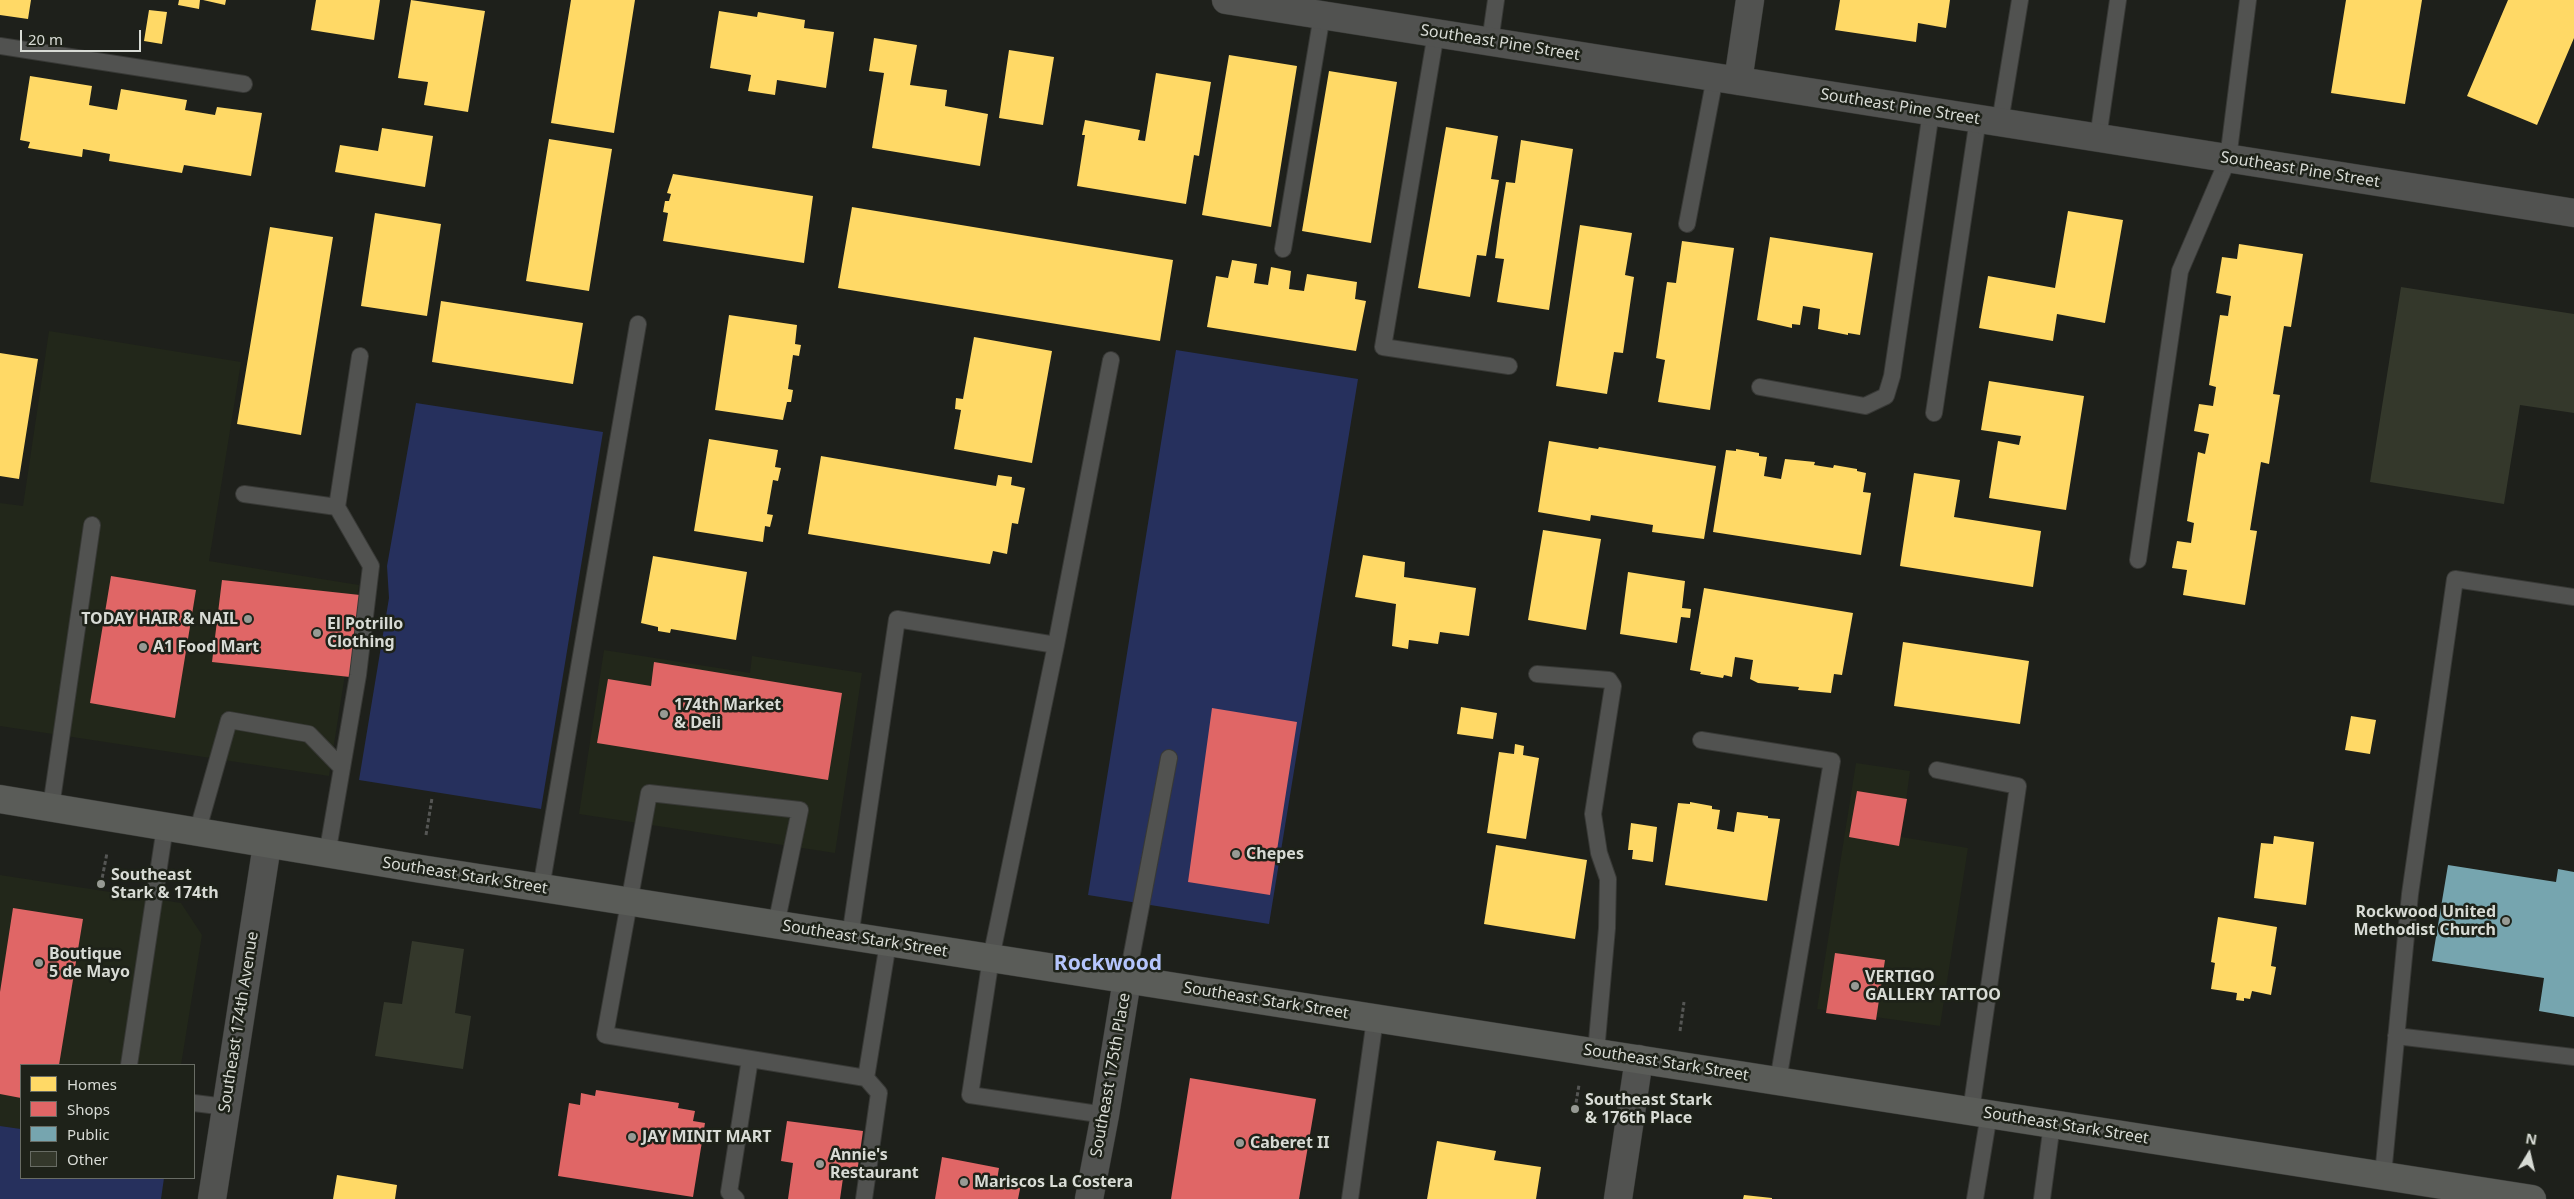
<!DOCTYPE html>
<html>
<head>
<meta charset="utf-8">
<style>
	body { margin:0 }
	#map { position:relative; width:2574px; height:1199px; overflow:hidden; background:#1e201b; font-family:"Noto Sans",sans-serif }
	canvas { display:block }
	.legend { position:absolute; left:20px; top:1064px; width:175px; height:115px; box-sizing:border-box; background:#1e2219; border:1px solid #686c64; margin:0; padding:6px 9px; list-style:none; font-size:15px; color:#d8dbd5 }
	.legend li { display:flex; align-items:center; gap:10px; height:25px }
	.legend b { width:25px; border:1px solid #686c64 }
	.north { position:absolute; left:2504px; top:1129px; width:50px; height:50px; -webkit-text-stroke:4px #1e2219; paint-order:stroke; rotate:9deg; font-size:14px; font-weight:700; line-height:20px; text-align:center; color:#d8dbd5 }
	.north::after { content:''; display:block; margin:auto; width:18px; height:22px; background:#d8dbd5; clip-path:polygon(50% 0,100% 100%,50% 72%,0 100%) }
	.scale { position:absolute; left:20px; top:30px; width:121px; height:22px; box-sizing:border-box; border:2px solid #d8dbd5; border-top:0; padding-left:6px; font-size:15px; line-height:18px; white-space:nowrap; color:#d8dbd5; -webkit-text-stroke:4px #1e2219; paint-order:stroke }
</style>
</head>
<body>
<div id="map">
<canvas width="2574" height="1199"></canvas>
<ul class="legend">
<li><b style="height:14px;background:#ffd966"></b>Homes</li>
<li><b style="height:14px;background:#e06666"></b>Shops</li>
<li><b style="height:14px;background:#76a5af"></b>Public</li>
<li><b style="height:14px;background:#34382b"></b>Other</li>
</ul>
<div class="north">N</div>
<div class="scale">20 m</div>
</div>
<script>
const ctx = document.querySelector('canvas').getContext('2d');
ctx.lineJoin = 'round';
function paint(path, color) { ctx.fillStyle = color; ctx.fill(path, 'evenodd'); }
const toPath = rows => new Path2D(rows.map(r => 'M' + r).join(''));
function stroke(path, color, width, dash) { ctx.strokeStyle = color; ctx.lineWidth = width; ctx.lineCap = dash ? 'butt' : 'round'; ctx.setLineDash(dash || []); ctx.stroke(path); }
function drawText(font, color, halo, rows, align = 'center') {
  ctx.font = font + ' "Noto Sans",sans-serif'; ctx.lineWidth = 5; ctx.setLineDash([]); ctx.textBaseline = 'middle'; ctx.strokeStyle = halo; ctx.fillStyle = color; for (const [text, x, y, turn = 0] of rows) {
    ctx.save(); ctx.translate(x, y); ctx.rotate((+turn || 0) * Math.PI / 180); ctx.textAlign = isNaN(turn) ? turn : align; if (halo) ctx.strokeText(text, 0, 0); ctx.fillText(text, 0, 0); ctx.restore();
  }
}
const built = toPath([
	[49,331,241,362,209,561,359,585,329,776,0,726,0,503,23,506],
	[604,650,750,673,752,656,862,673,835,853,579,814],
	[1856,763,1910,771,1901,837,1968,848,1940,1026,1817,1009],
	[0,875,181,903,202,935,181,1065,21,1065,21,1129,0,1126]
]);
const green = toPath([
	[1176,350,1358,379,1269,924,1088,895],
	[416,403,603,432,541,809,359,780,389,598,387,566],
	[0,1126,21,1129,21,1178,164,1178,161,1199,0,1199]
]);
const homes = toPath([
	[0,0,31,0,28,19,0,15],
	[179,0,200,0,199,9,178,5],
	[203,0,226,0,225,5],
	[316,0,380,0,374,40,311,30],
	[411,0,485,11,468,112,424,105,428,82,398,78],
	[571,0,635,0,614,133,551,123],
	[1840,0,1950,0,1946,28,1918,23,1916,42,1835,30],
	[2346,0,2422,0,2405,104,2331,93],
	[2508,0,2574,0,2574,38,2537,125,2467,96],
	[149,10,167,12,162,44,144,41],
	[719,11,757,17,758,12,805,20,804,28,834,32,826,88,777,80,775,95,748,91,751,75,710,68],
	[874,38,917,45,910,85,947,90,945,106,988,114,980,166,872,148,884,73,869,71],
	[1009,50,1054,57,1043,125,999,118],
	[1229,55,1297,66,1271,227,1202,215],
	[1329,71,1397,82,1371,243,1302,231],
	[1156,73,1211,82,1199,156,1194,155,1186,204,1077,186,1085,135,1082,135,1085,120,1140,130,1138,140,1145,141],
	[30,76,92,86,89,105,117,110,121,89,187,100,185,110,215,115,217,107,262,113,251,176,184,165,182,173,109,161,110,154,83,149,82,157,28,148,30,142,20,140],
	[1446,127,1498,136,1491,179,1499,180,1486,256,1477,255,1470,297,1418,288],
	[382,128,433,136,425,187,335,172,340,145,378,151],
	[549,139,612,149,589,291,526,281],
	[1521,140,1573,149,1549,310,1497,302,1504,259,1495,258,1500,220,1506,182,1515,183],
	[673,174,813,196,804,263,663,241,668,213,663,212,665,201,669,201,671,194,667,193],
	[852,207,1173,260,1160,341,838,288],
	[2068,211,2123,220,2105,323,2057,314,2053,341,1979,328,1988,276,2055,288],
	[375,213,441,224,427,316,361,306],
	[1580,225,1632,233,1625,275,1634,277,1623,353,1614,352,1607,394,1556,386],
	[270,227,333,237,301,435,237,424],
	[1770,237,1873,253,1860,335,1848,333,1848,335,1818,329,1820,309,1803,306,1800,325,1792,324,1792,328,1757,320],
	[1682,241,1734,248,1710,410,1658,402,1665,360,1656,358,1667,282,1676,283],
	[2239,244,2303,254,2291,327,2284,326,2273,394,2280,395,2269,464,2261,462,2250,530,2257,531,2245,605,2183,595,2187,570,2172,568,2177,541,2191,543,2194,523,2187,521,2198,452,2205,454,2209,434,2194,431,2199,404,2213,406,2216,387,2209,385,2220,315,2228,316,2231,296,2216,293,2222,257,2237,259],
	[1232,260,1257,264,1254,283,1268,285,1271,267,1291,271,1289,289,1304,291,1307,274,1357,282,1355,299,1366,301,1356,351,1207,327,1216,276,1228,278],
	[441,301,583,323,573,384,432,362],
	[729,315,797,325,795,344,801,345,799,356,793,355,788,389,793,390,791,402,787,402,783,420,715,410],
	[974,337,1052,351,1032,463,954,449,961,410,955,409,956,398,963,399],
	[0,353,38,359,19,479,0,476],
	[1989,381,2084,396,2066,510,1989,498,1998,441,2019,445,2021,436,1981,430],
	[709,439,778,450,775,467,781,468,778,481,773,480,767,514,773,515,770,527,765,526,763,542,694,531],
	[1549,441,1598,449,1599,447,1716,466,1704,539,1652,532,1653,525,1591,515,1590,521,1538,512],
	[1736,449,1759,453,1759,456,1767,457,1764,476,1781,479,1785,459,1815,462,1814,465,1833,468,1834,465,1857,469,1857,471,1866,473,1863,492,1871,493,1861,555,1713,532,1726,450,1736,451],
	[821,456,996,486,998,475,1012,477,1011,485,1025,488,1018,524,1012,523,1007,554,993,551,990,564,808,534],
	[1914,473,1960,480,1954,517,2041,531,2033,587,1900,566],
	[1543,530,1601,539,1586,630,1528,620],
	[1363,555,1405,562,1404,577,1476,588,1469,636,1440,632,1438,644,1409,640,1408,649,1392,646,1396,604,1355,597],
	[653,556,747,572,736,640,671,629,670,633,658,631,658,627,641,623],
	[1628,572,1685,581,1682,608,1691,609,1690,618,1681,617,1677,643,1620,634],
	[1704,588,1853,613,1842,675,1834,674,1831,693,1798,690,1799,687,1758,683,1750,679,1753,660,1735,657,1732,677,1724,675,1723,678,1700,674,1701,672,1690,670],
	[1903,642,2029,661,2020,724,1894,706],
	[1461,707,1497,713,1493,739,1457,734],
	[2351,716,2376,720,2370,754,2345,750],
	[1515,744,1524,746,1523,755,1539,758,1526,839,1487,833,1499,752,1514,754],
	[1690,802,1712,806,1712,809,1720,810,1717,829,1734,832,1737,812,1768,816,1768,818,1780,819,1767,901,1665,885,1678,803,1690,804],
	[1631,823,1657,827,1653,862,1632,859,1633,850,1628,850],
	[2274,836,2314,842,2306,905,2254,898,2261,843,2273,844],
	[1496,845,1587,860,1575,939,1484,924],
	[2218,917,2277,927,2271,966,2276,967,2271,995,2252,991,2250,999,2244,998,2244,1001,2236,1000,2237,993,2211,989,2215,963,2211,962],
	[1437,1141,1496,1151,1494,1160,1541,1167,1536,1199,1427,1199],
	[337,1175,397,1185,395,1199,333,1199],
	[1744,1195,1772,1198,1772,1199,1743,1199]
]);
const shops = toPath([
	[111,576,196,590,175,718,90,703],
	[222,580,360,595,350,677,212,662],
	[654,662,842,693,828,780,597,743,608,679,651,686],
	[1212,708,1297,722,1270,895,1188,882],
	[1857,791,1907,799,1899,846,1849,837],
	[13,908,83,919,59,1065,21,1065,21,1098,0,1094,0,992],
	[1835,953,1885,960,1876,1020,1826,1013],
	[1190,1078,1316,1099,1299,1199,1171,1199],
	[596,1090,679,1103,678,1108,695,1111,693,1121,705,1123,693,1197,558,1176,569,1103,580,1105,581,1093,595,1096],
	[787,1121,863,1131,857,1173,844,1171,840,1199,788,1199,793,1163,781,1161],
	[942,1157,999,1168,997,1180,1021,1184,1018,1199,935,1199]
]);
const public = toPath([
	[2448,865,2556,882,2558,869,2574,872,2574,1017,2539,1011,2544,978,2432,961]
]);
const building = toPath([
	[2401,287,2574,314,2574,413,2520,405,2504,504,2370,482],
	[412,941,464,949,455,1013,471,1016,463,1069,375,1056,384,1002,402,1004]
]);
const path = toPath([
	[426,835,432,798],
	[101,884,107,853],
	[1680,1031,1684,1002],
	[1575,1109,1579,1085]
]);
const service = toPath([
	[1436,33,1383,347,1509,366],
	[1490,42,1496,0],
	[0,46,244,84],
	[2000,122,2020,0],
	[2098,138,2118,0],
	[1687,224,1715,77],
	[1283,249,1322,15],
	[1760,387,1865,406,1886,396,1892,376,1931,112],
	[1934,413,1978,119],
	[244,494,337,507],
	[2138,560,2180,271,2228,159,2248,0],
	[1056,645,1111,360],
	[1537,674,1609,680,1613,686,1593,814,1599,853,1608,879,1607,928,1596,1052],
	[1701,740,1832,761,1778,1081],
	[1937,770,2018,786,1971,1111],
	[51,807,92,525],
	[197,833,229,720,309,734,342,768],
	[327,855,358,675,371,566,337,507,360,356],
	[541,888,638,324],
	[776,925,800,810,649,793,605,1035,866,1078,888,943],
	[850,937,897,619,1056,645,991,958,970,1095,1105,1115],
	[1127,980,1169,758],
	[2396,1036,2574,1057],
	[129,1065,165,827],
	[194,1103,226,1107],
	[2383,1175,2410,894,2455,579,2574,597],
	[736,1199,729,1192,750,1059],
	[864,1199,879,1093,866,1078],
	[1350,1199,1375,1019],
	[1975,1199,1989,1114],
	[2042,1199,2052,1124]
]);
const minor = toPath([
	[1226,0,2574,213],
	[1738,81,1750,0],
	[1089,1199,1105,1115,1127,980],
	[1618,1199,1639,1059]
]);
const tertiary = toPath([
	[212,1199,267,845]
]);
const primary = toPath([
	[0,799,421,869,2532,1199]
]);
const markers = [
	[248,619,5,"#979a94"],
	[317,633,5,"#979a94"],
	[143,647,5,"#979a94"],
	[664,714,5,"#979a94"],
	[1236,854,5,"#979a94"],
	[101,884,5,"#979a94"],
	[2506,921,5,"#979a94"],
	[39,963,5,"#979a94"],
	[1855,986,5,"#979a94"],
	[1575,1109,5,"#979a94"],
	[632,1137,5,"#979a94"],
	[1240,1143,5,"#979a94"],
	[820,1164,5,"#979a94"],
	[964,1182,5,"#979a94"]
];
const streetNames = [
	["Southeast Pine Street",1500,43,9],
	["Southeast Pine Street",1900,107,9],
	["Southeast Pine Street",2300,170,9],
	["Southeast Stark Street",465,876,9],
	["Southeast Stark Street",865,939,9],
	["Southeast Stark Street",1266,1001,9],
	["Southeast 174th Avenue",239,1022,-81],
	["Southeast Stark Street",1666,1063,9],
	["Southeast 175th Place",1111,1075,-80],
	["Southeast Stark Street",2066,1126,9]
];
const poiNames = [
	["TODAY HAIR & NAIL",238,619,"right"],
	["El Potrillo",327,624],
	["Clothing",327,642],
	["A1 Food Mart",153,647],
	["174th Market",674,705],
	["& Deli",674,723],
	["Chepes",1246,854],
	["Southeast",111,875],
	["Stark & 174th",111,893],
	["Rockwood United",2496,912,"right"],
	["Methodist Church",2496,930,"right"],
	["Boutique",49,954],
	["5 de Mayo",49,972],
	["VERTIGO",1865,977],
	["GALLERY TATTOO",1865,995],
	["Southeast Stark",1585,1100],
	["& 176th Place",1585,1118],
	["JAY MINIT MART",642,1137],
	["Caberet II",1250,1143],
	["Annie's",830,1155],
	["Restaurant",830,1173],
	["Mariscos La Costera",974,1182]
];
const districtNames = [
	["Rockwood",1108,964]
];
paint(built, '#22271a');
paint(green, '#26305d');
paint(homes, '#ffd966');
paint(shops, '#e06666');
paint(public, '#76a5af');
paint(building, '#34382b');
stroke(service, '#383936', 18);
stroke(minor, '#383936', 29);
stroke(tertiary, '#383936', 29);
stroke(primary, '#383936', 29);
stroke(path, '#555654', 3, [4, 2.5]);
stroke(service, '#515250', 16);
stroke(minor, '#515250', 28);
stroke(tertiary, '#515250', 28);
stroke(primary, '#5a5c58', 28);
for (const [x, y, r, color] of markers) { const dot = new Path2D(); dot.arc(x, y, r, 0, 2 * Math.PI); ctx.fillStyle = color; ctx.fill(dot); stroke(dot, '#1e2219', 2); }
drawText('16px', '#d8dbd5', '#1e2219', streetNames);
drawText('bold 16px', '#d8dbd5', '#1e2219', poiNames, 'left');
drawText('bold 21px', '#b5c5fc', '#1e2219', districtNames);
</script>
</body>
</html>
